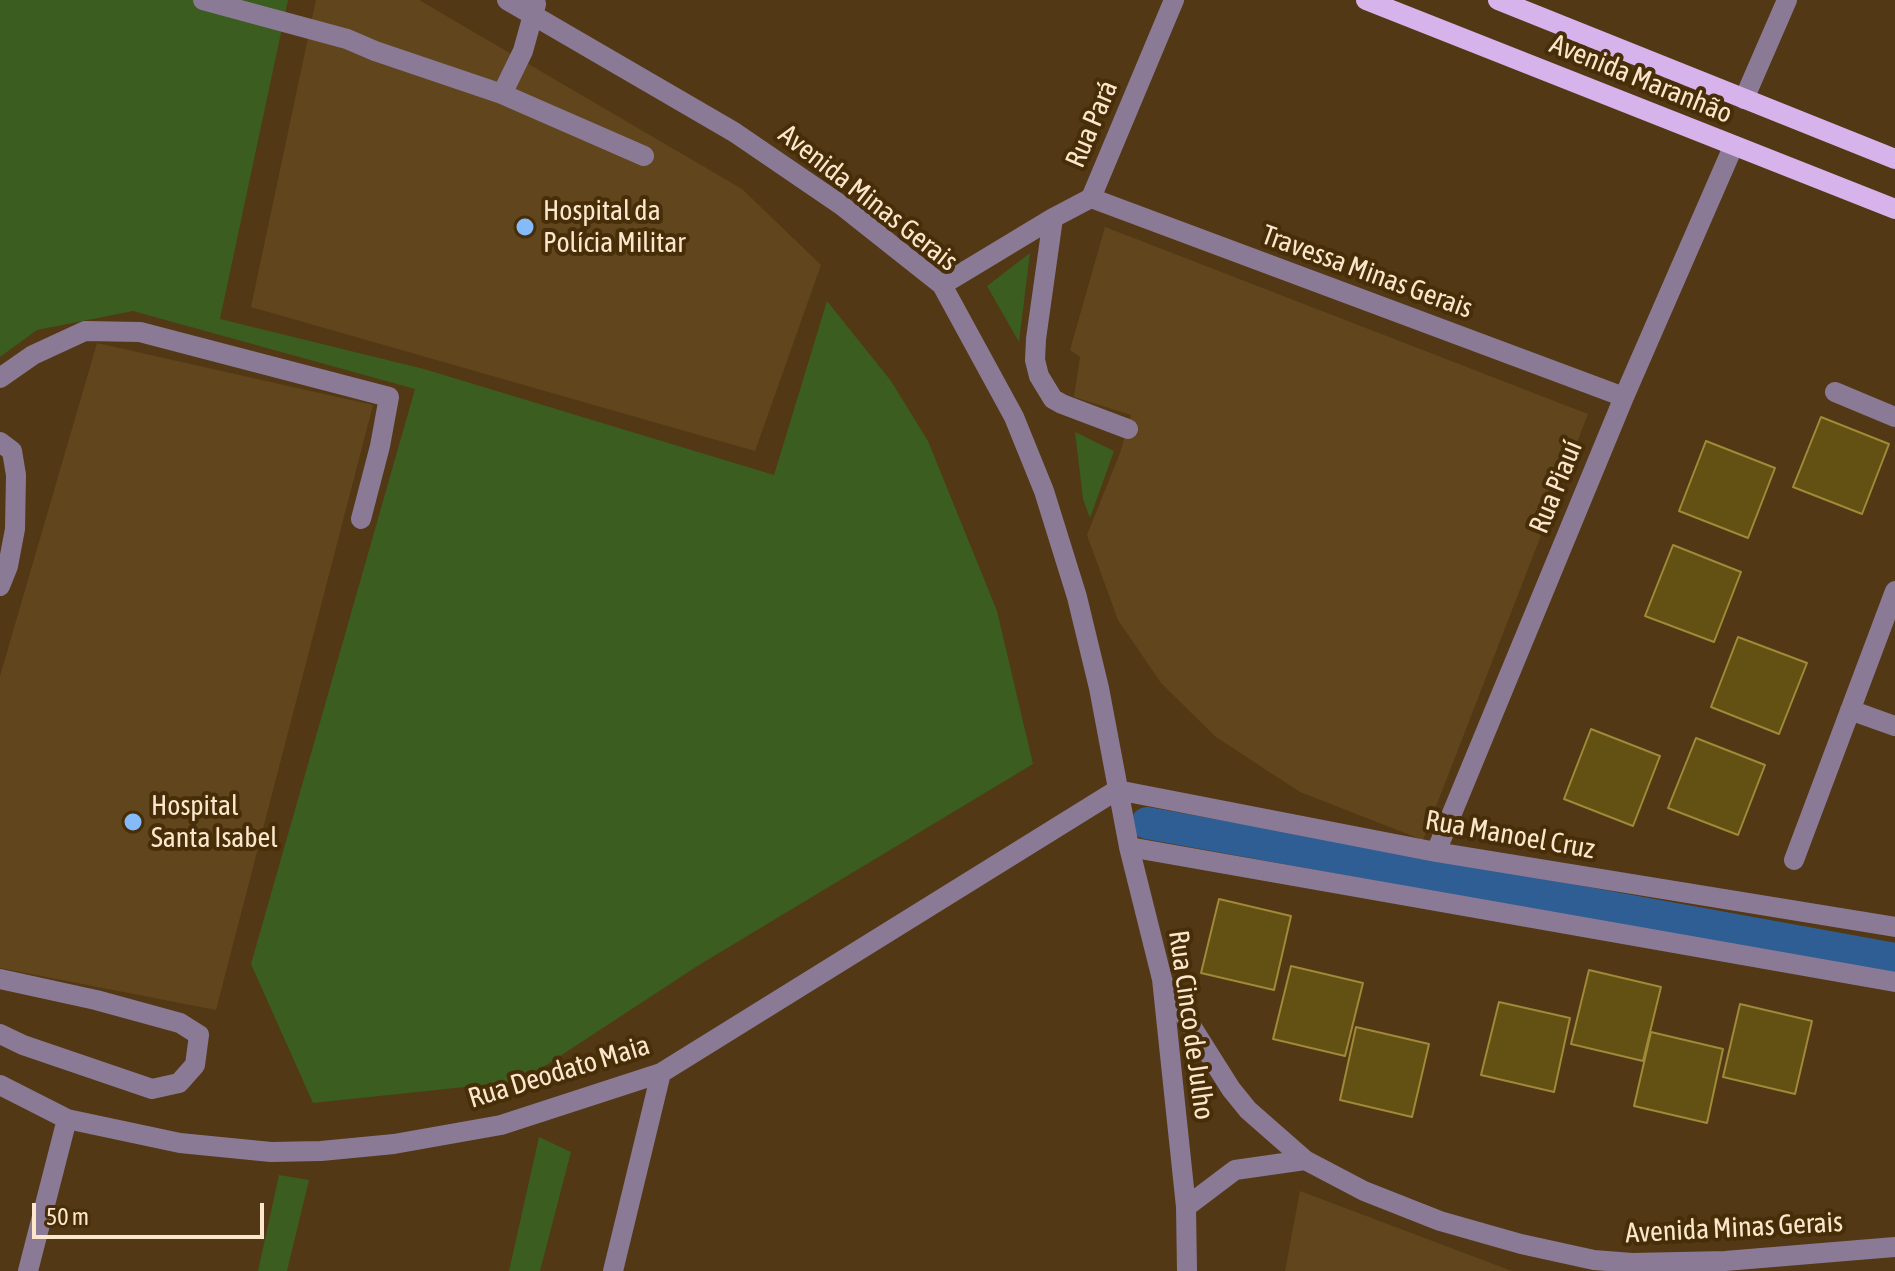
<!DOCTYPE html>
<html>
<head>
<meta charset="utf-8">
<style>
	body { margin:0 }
	#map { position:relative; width:1895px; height:1271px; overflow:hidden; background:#523814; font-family:"Asap Condensed",sans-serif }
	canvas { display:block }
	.scale { position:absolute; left:32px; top:1203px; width:232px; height:36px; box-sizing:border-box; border:4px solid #fce7cc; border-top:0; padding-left:10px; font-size:24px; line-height:28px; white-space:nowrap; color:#fce7cc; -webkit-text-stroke:6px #472e08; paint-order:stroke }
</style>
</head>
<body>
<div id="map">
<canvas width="1895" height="1271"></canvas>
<div class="scale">50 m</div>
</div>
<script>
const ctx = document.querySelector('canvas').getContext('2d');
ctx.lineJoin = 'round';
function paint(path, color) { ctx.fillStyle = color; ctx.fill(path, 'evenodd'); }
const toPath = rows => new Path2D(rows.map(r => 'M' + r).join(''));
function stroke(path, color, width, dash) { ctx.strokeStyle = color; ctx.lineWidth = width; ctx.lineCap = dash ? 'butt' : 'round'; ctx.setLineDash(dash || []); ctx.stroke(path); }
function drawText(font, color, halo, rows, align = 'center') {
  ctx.font = font + ' "Asap Condensed",sans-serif'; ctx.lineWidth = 8; ctx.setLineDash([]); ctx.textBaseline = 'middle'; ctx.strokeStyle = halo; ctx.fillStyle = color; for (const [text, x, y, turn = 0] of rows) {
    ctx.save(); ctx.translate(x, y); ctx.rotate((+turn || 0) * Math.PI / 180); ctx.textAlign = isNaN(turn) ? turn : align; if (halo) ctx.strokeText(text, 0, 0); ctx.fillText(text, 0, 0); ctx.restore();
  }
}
const built = toPath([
	[316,0,419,0,742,189,821,265,755,451,251,307],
	[1105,227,1588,414,1423,840,1300,792,1216,737,1161,683,1118,620,1087,535,1120,453,1131,415,1074,397,1080,357,1070,350],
	[97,343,373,405,216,1010,0,968,0,676],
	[1300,1191,1512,1271,1285,1271]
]);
const green = toPath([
	[0,0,288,0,220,319,424,369,774,475,827,301,891,381,928,441,997,611,1033,764,699,965,522,1081,313,1103,251,964,415,389,133,311,37,330,0,357],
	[1030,253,1019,342,987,286],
	[1075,432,1114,451,1090,518,1083,499],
	[539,1137,571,1152,540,1271,509,1271],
	[279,1175,309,1180,287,1271,258,1271]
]);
const canal = toPath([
	[1147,823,1895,959]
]);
const building = toPath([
	[1821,417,1889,444,1862,514,1793,487,1821,417],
	[1706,441,1775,468,1748,538,1679,511,1706,441],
	[1673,545,1741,572,1714,642,1645,616,1673,545],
	[1738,637,1807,663,1779,734,1711,707,1738,637],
	[1591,729,1660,756,1633,826,1564,799,1591,729],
	[1696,738,1765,765,1738,835,1668,808,1696,738],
	[1219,899,1291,916,1274,990,1201,973,1219,899],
	[1291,966,1363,983,1345,1056,1273,1039,1291,966],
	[1589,970,1661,987,1643,1061,1571,1044,1589,970],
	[1499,1002,1570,1018,1554,1092,1481,1075,1499,1002],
	[1740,1004,1812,1021,1795,1094,1723,1077,1740,1004],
	[1356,1027,1429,1044,1412,1117,1340,1100,1356,1027],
	[1651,1032,1723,1049,1707,1123,1634,1106,1651,1032]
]);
const minor = toPath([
	[203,0,347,39,375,51,502,94,523,51,536,4],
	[507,0,734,132,841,205,942,285,1014,417,1044,491,1077,597,1099,688,1129,847,1162,979,1186,1207,1187,1271],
	[502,94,644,156],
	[1744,99,1787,0],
	[1091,198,1624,397],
	[1053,218,1036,339,1035,360,1039,376,1053,399,1062,404,1128,429],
	[942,285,1053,218,1091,198,1174,0],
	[0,378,33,355,85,331,140,332,389,397,380,446,361,519],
	[1835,392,1895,417],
	[0,442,12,451,16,475,15,529,8,566,0,586],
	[1850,710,1895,726],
	[1117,790,1436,852,1895,927],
	[1129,847,1895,982],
	[1436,852,1624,397,1733,147],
	[1794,860,1895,591],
	[0,979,96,1000,180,1023,199,1035,195,1065,179,1083,152,1089,23,1045,0,1034],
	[1166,986,1231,1089,1248,1110,1305,1160,1364,1191,1440,1221,1521,1244,1594,1260,1632,1263,1725,1261,1895,1247],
	[0,1085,67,1119,180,1143,271,1152,321,1151,394,1144,501,1125,661,1073,1117,790],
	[1186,1207,1235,1170,1305,1160],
	[28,1271,67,1119],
	[613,1271,661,1073]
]);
const major = toPath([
	[1366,0,1895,209],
	[1498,0,1895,159]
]);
const markers = [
	[525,227,10,"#86bbfb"],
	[133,822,10,"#86bbfb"]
];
const streetNames = [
	["Avenida Maranhão",1641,79,22],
	["Rua Pará",1092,124,-67],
	["Avenida Minas Gerais",868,198,38],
	["Travessa Minas Gerais",1367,272,20],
	["Rua Piauí",1556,487,-68],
	["Rua Manoel Cruz",1510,835,10],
	["Rua Cinco de Julho",1191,1025,82],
	["Rua Deodato Maia",559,1072,-17],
	["Avenida Minas Gerais",1734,1228,-3]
];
const poiNames = [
	["Hospital da",543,211],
	["Polícia Militar",543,243],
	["Hospital",151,806],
	["Santa Isabel",151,838]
];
paint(built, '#61461d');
paint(green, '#3b5d20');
stroke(canal, '#2f5e94', 32);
paint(building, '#625113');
stroke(building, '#a08938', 2);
stroke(minor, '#8b7a95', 20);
stroke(major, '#d7b3eb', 20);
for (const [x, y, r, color] of markers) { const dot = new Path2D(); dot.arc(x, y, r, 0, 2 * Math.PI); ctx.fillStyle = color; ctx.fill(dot); stroke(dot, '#472e08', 3); }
drawText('28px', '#fce7cc', '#472e08', streetNames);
drawText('28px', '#fce7cc', '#472e08', poiNames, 'left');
</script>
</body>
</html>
